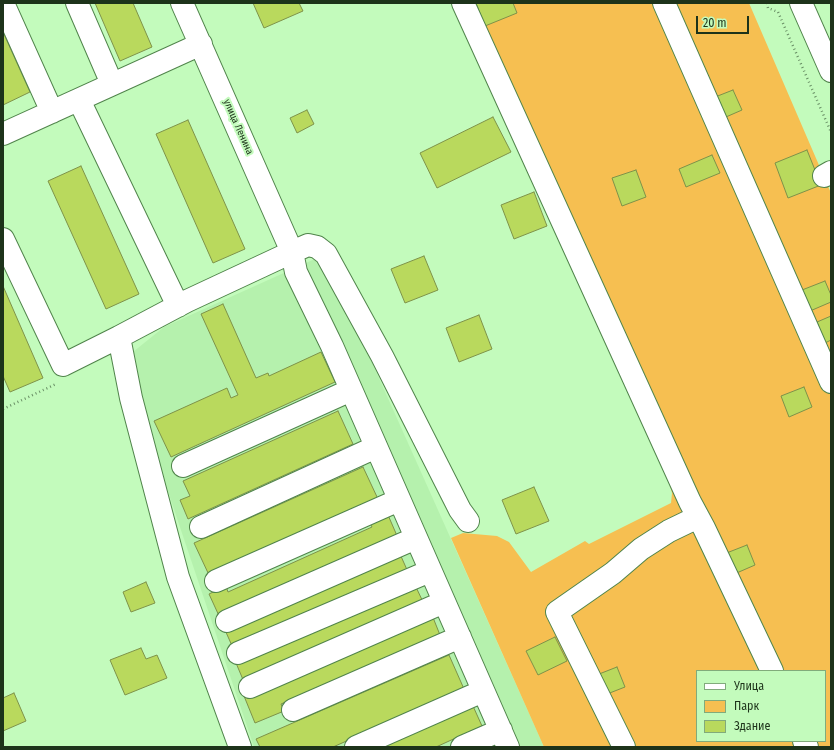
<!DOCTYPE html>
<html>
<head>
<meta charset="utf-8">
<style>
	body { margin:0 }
	#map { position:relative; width:834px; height:750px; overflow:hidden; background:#c3fbbc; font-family:"Fira Sans Condensed",sans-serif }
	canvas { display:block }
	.frame { position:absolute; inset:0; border:4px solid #1d331a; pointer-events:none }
	.legend { position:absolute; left:696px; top:670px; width:130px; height:72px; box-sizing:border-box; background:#c3fbbc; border:1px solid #81ab7b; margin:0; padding:5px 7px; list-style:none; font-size:12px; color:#1d331a }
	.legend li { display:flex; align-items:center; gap:8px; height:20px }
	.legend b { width:20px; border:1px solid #81ab7b }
	.scale { position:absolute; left:696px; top:16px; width:53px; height:18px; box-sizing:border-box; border:2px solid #1d331a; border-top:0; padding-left:5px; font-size:12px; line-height:14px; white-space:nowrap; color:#1d331a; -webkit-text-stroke:3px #c3fbbc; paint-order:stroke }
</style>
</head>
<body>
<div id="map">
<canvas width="834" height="750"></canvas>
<div class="frame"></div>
<ul class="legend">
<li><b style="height:5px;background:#fff"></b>Улица</li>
<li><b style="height:11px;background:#f6bf51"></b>Парк</li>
<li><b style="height:11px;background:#b9d95d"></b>Здание</li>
</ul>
<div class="scale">20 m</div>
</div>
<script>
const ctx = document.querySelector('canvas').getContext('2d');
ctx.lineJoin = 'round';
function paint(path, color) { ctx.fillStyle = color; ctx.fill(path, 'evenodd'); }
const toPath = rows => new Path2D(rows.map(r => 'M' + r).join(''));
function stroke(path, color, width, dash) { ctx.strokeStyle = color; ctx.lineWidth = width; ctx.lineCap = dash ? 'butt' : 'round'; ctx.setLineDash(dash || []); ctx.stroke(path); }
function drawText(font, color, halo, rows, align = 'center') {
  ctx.font = font + ' "Fira Sans Condensed",sans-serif'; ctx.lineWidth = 4; ctx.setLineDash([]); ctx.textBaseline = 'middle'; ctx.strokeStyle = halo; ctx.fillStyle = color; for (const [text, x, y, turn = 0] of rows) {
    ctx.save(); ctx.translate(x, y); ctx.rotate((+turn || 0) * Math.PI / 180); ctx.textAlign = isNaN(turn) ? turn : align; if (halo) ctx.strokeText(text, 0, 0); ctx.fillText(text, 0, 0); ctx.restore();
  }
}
const built = toPath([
	[317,258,357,329,544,747,254,747,151,441,128,356,164,327]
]);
const green = toPath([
	[454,3,749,3,831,193,831,747,544,747,451,538,463,533,497,536,509,542,531,572,585,541,589,544,671,503,672,493,665,467],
	[697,671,825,671,825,741,697,741]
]);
const building = toPath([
	[95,3,133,3,152,47,120,61,95,3],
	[253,3,299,3,303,11,264,28,253,3],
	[476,3,513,3,517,13,485,26,476,3],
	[3,32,30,92,3,105,3,32],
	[733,90,742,110,719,120,710,99,733,90],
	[307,110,314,124,297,133,290,118,307,110],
	[493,117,511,152,437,188,420,153,493,117],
	[188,120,245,249,213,263,156,134,188,120],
	[807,150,821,185,788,198,775,163,807,150],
	[712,155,720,173,686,187,679,169,712,155],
	[81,166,139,294,106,309,48,181,81,166],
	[636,170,646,197,622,206,612,178,636,170],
	[534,192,547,226,514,239,501,205,534,192],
	[424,256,438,290,405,303,391,269,424,256],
	[825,281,831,295,831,302,810,311,802,290,825,281],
	[3,286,43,378,10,392,3,376,3,286],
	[223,304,256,378,268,373,269,376,321,352,335,382,171,457,154,421,227,388,231,398,238,395,201,314,223,304],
	[479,315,492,349,459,362,446,328,479,315],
	[831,316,831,340,825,343,817,322,831,316],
	[804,387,812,407,789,417,781,396,804,387],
	[338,411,353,444,188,519,180,500,190,496,183,481,338,411],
	[363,467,378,499,209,575,194,543,363,467],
	[534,487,549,521,516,534,502,500,534,487],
	[388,515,398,538,220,618,209,594,226,586,228,592,372,527,370,523,388,515],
	[747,545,755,565,732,575,724,554,747,545],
	[400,554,408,572,233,648,225,630,400,554],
	[146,582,155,603,131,612,123,592,146,582],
	[415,585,424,604,244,682,236,663,415,585],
	[432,615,440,635,281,704,284,711,255,723,244,696,432,615],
	[555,637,567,661,538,675,526,651,555,637],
	[141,648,146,659,157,655,167,678,125,695,110,660,141,648],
	[449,655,464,689,333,747,260,747,256,739,449,655],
	[617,667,625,687,602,696,594,676,617,667],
	[14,693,26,721,3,731,3,698,14,693],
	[473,706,482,726,436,747,382,747,473,706]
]);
const path = toPath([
	[767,3,768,8,778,12,831,132],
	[3,409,56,384]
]);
const minor = toPath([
	[3,3,52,112],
	[77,3,112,84],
	[182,3,292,252,296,272,332,346,508,747],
	[463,3,690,502,704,528,772,671],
	[664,3,831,382],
	[801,3,831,71],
	[79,100,178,306],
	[3,134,201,44],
	[824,176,831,172],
	[3,239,63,365,119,337],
	[183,466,351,390],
	[201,527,376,447],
	[216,581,399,500],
	[227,621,416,538],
	[238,653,430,571],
	[250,687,444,602],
	[293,710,460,637],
	[804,741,807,747],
	[240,747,178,577,131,398,119,337,187,301,292,252,308,245,317,247,326,254,382,356,460,510,468,521],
	[356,747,483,691],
	[462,747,501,730],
	[624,747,557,612,613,573,641,549,669,531,698,517]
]);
const streetNames = [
	["улица Ленина",238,127,66]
];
paint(built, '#b5f1ad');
paint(green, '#f6bf51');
paint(building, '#b9d95d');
stroke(building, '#7e9249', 1);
stroke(minor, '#50844b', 24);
stroke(path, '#6a9066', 2.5, [1, 3]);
stroke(minor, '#fff', 22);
drawText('10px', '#1d331a', '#c3fbbc', streetNames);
</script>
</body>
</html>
